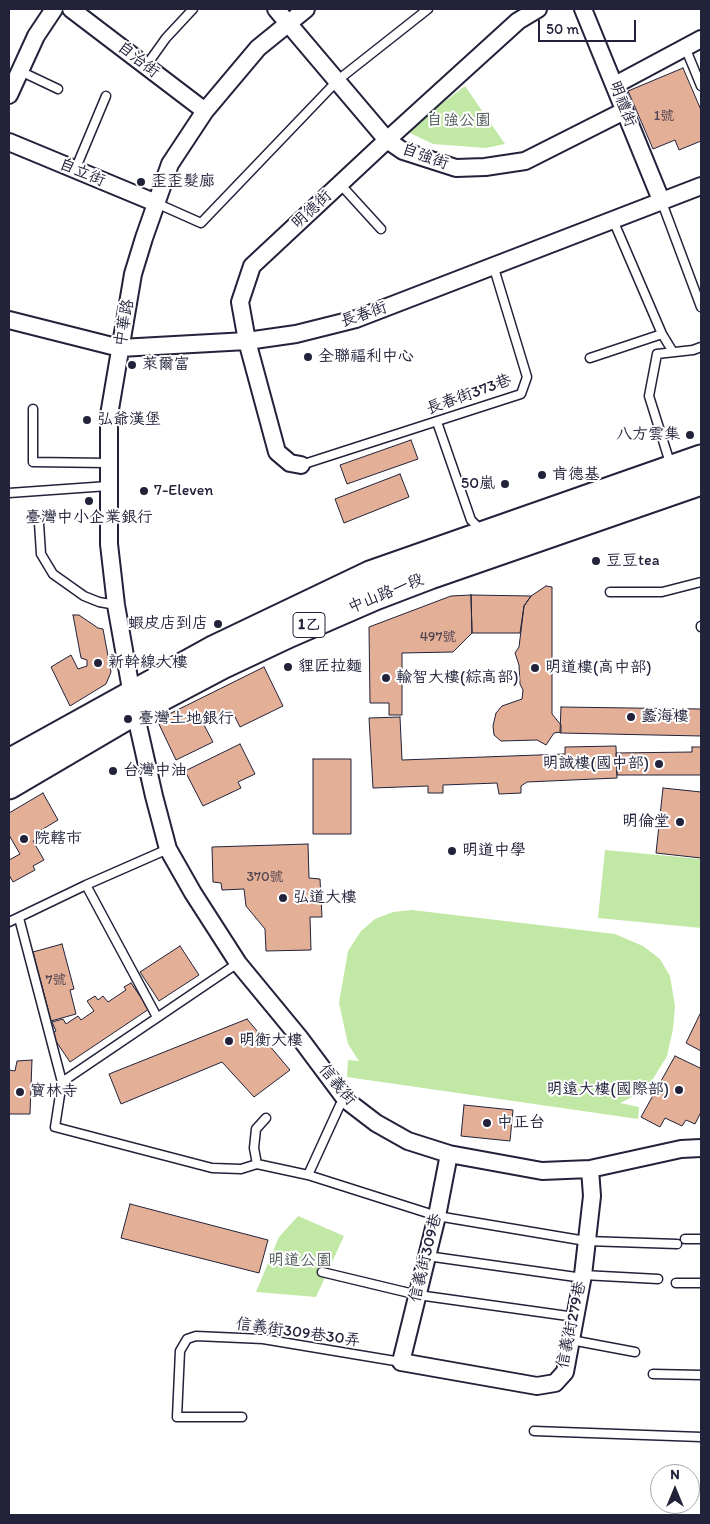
<!DOCTYPE html>
<html>
<head>
<meta charset="utf-8">
<style>
	body { margin:0 }
	#map { position:relative; width:710px; height:1524px; overflow:hidden; background:#fff; font-family:Itim,sans-serif }
	canvas { display:block }
	.frame { position:absolute; inset:0; border:10px solid #22223b; pointer-events:none }
	.north { position:absolute; left:650px; top:1464px; width:50px; height:50px; box-sizing:border-box; background:#fff; border:1px solid #a7a7b1; border-radius:50%; rotate:0deg; font-size:14px; font-weight:700; line-height:20px; text-align:center; color:#22223b }
	.north::after { content:''; display:block; margin:auto; width:18px; height:22px; background:#22223b; clip-path:polygon(50% 0,100% 100%,50% 72%,0 100%) }
	.scale { position:absolute; left:538px; top:20px; width:98px; height:22px; box-sizing:border-box; border:2px solid #22223b; border-top:0; padding-left:6px; font-size:15px; line-height:18px; white-space:nowrap; color:#22223b; -webkit-text-stroke:4px #fff; paint-order:stroke }
</style>
</head>
<body>
<div id="map">
<canvas width="710" height="1524"></canvas>
<div class="frame"></div>
<div class="north">N</div>
<div class="scale">50 m</div>
</div>
<script>
const ctx = document.querySelector('canvas').getContext('2d');
ctx.lineJoin = 'round';
function paint(path, color) { ctx.fillStyle = color; ctx.fill(path, 'evenodd'); }
const toPath = rows => new Path2D(rows.map(r => 'M' + r).join(''));
function stroke(path, color, width, dash) { ctx.strokeStyle = color; ctx.lineWidth = width; ctx.lineCap = dash ? 'butt' : 'round'; ctx.setLineDash(dash || []); ctx.stroke(path); }
function drawText(font, color, halo, rows, align = 'center') {
  ctx.font = font + ' Itim,"LXGW WenKai TC",sans-serif'; ctx.lineWidth = 4; ctx.setLineDash([]); ctx.textBaseline = 'middle'; ctx.strokeStyle = halo; ctx.fillStyle = color; for (const [text, x, y, turn = 0] of rows) {
    ctx.save(); ctx.translate(x, y); ctx.rotate((+turn || 0) * Math.PI / 180); ctx.textAlign = isNaN(turn) ? turn : align; if (halo) ctx.strokeText(text, 0, 0); ctx.fillText(text, 0, 0); ctx.restore();
  }
}
const green = toPath([
	[465,86,505,144,486,148,433,144,406,131],
	[605,850,701,859,701,928,598,918],
	[412,910,615,934,643,946,660,959,670,976,675,1006,673,1029,667,1056,653,1079,638,1094,620,1103,639,1107,638,1119,347,1077,348,1060,359,1061,348,1044,339,1003,348,951,361,931,375,919,393,912],
	[298,1216,344,1236,316,1297,256,1292,279,1237]
]);
const building = toPath([
	[683,68,701,110,701,141,679,150,675,140,653,149,628,91,683,68],
	[411,440,418,459,347,484,340,465,411,440],
	[400,474,409,497,344,523,335,499,400,474],
	[546,586,552,587,552,714,561,725,561,732,554,733,546,745,537,740,501,741,494,735,493,726,496,713,502,706,522,699,523,690,520,684,519,665,515,653,519,647,524,606,531,596,546,586],
	[471,595,472,633,453,652,402,653,402,715,389,715,389,703,370,703,369,627,451,596,471,595],
	[471,595,531,596,524,606,520,633,472,633,471,595],
	[73,615,79,615,98,628,103,629,111,672,106,684,70,706,51,667,71,655,78,669,87,666,87,660,81,658,73,615],
	[264,667,283,706,240,727,232,711,204,725,213,742,176,760,157,720,264,667],
	[561,707,701,709,701,736,560,733,561,707],
	[400,717,402,760,565,754,565,747,616,746,617,778,527,782,521,786,521,793,499,794,497,783,443,785,443,793,428,793,428,786,373,788,369,718,400,717],
	[240,744,255,774,238,782,241,788,203,806,185,771,240,744],
	[692,747,701,747,701,775,617,775,616,753,692,752,692,747],
	[313,759,351,759,351,834,313,834,313,759],
	[663,788,701,792,701,858,656,853,663,788],
	[43,793,58,820,38,832,41,837,33,841,44,860,33,866,35,870,13,882,9,875,9,860,20,854,9,835,9,813,43,793],
	[308,844,309,878,320,879,322,917,310,917,311,950,266,951,265,929,246,906,244,889,222,890,221,883,213,882,212,847,308,844],
	[62,944,74,989,70,990,76,1014,51,1021,33,952,62,944],
	[180,946,199,975,159,1001,140,972,180,946],
	[131,983,149,1009,70,1062,51,1034,56,1031,52,1022,63,1019,66,1024,78,1016,81,1020,94,1011,87,1001,95,996,98,1000,103,996,108,1002,126,990,124,987,131,983],
	[701,1012,701,1051,686,1043,701,1012],
	[247,1019,290,1070,254,1097,222,1062,121,1104,109,1074,247,1019],
	[675,1056,700,1068,701,1065,701,1112,695,1124,686,1120,682,1126,665,1118,660,1127,641,1117,675,1056],
	[32,1060,30,1114,9,1114,9,1070,15,1071,17,1061,32,1060],
	[464,1105,513,1110,510,1141,461,1136,464,1105],
	[130,1204,268,1240,259,1273,121,1238,130,1204]
]);
const lane = toPath([
	[685,47,701,86],
	[146,66,166,38,193,9],
	[20,71,58,89],
	[75,170,106,96],
	[340,184,381,229],
	[661,200,701,307],
	[156,203,201,223,338,80,428,9],
	[613,220,662,334,673,352],
	[590,358,662,334],
	[33,409,33,462,108,463],
	[437,422,471,520,481,530],
	[301,465,521,394,527,377,493,265],
	[671,466,649,396,657,354,693,350,701,347],
	[9,493,108,486],
	[39,523,41,554,53,574,84,596,99,602,116,605],
	[610,592,662,592,701,582],
	[701,627,701,626],
	[86,885,157,1017],
	[19,918,62,1082,55,1127,212,1168,241,1169,257,1164,308,1175,340,1105,346,1100],
	[9,922,86,885,168,849],
	[62,1082,238,963],
	[257,1164,254,1148,256,1129,266,1118],
	[308,1175,437,1216,586,1241,677,1244],
	[685,1239,701,1239],
	[427,1256,583,1278],
	[322,1272,418,1295,575,1317],
	[583,1275,658,1279],
	[676,1283,701,1283],
	[571,1340,635,1352],
	[653,1374,701,1375],
	[242,1417,177,1417,180,1351,187,1339,196,1336,263,1339,401,1362],
	[534,1431,701,1437]
]);
const street = toPath([
	[71,9,205,111],
	[276,9,387,140,403,151,456,168,485,167,525,161,624,111],
	[306,9,258,48,205,111,170,164,144,238,133,274,109,415,109,544,116,605,135,712,154,796,168,849,193,893,238,963,299,1037,346,1100,376,1123,408,1141,449,1154,542,1171,590,1169,681,1149,701,1148],
	[583,9,661,200],
	[615,85,701,39],
	[9,95,36,36,54,9],
	[9,142,156,203],
	[9,320,120,348,247,341,296,334,356,319,701,186],
	[301,465,290,463,277,452,247,341,240,302,252,266,387,140,518,21,538,9],
	[449,1154,437,1216,401,1362,537,1386,555,1383,565,1372,583,1275,592,1196,590,1169]
]);
const primary = toPath([
	[9,762,215,648,370,574,701,458],
	[9,786,135,712,222,666,290,634,375,597,430,576,701,482]
]);
const markers = [
	[141,182,5,"#22223b"],
	[308,357,5,"#22223b"],
	[132,365,5,"#22223b"],
	[87,420,5,"#22223b"],
	[690,435,5,"#22223b"],
	[542,475,5,"#22223b"],
	[505,484,5,"#22223b"],
	[144,491,5,"#22223b"],
	[89,501,5,"#22223b"],
	[596,561,5,"#22223b"],
	[218,624,5,"#22223b"],
	[98,663,5,"#22223b"],
	[288,667,5,"#22223b"],
	[535,668,5,"#22223b"],
	[386,678,5,"#22223b"],
	[631,717,5,"#22223b"],
	[128,719,5,"#22223b"],
	[659,764,5,"#22223b"],
	[113,771,5,"#22223b"],
	[680,822,5,"#22223b"],
	[24,839,5,"#22223b"],
	[452,851,5,"#22223b"],
	[283,898,5,"#22223b"],
	[229,1041,5,"#22223b"],
	[679,1090,5,"#22223b"],
	[20,1092,5,"#22223b"],
	[487,1123,5,"#22223b"]
];
const numberNames = [
	["1號",664,116],
	["497號",438,637],
	["370號",265,877],
	["7號",56,980]
];
const shields = [
	[309,625,32]
];
const shieldNames = [
	["1乙",309,625]
];
const streetNames = [
	["自治街",138,60,38],
	["明禮街",622,104,69],
	["自強街",425,157,20],
	["自立街",82,173,23],
	["明德街",312,210,-43],
	["長春街",364,315,-19],
	["中華路",125,323,-80],
	["長春街373巷",469,395,-20],
	["中山路一段",386,594,-22],
	["信義街",337,1085,50],
	["信義街309巷",426,1258,-76],
	["信義街279巷",572,1325,-78],
	["信義街309巷30弄",298,1333,8]
];
const parkNames = [
	["自強公園",459,121],
	["明道公園",300,1261]
];
const poiNames = [
	["歪歪髮廊",151,182],
	["全聯福利中心",318,357],
	["萊爾富",142,365],
	["弘爺漢堡",97,420],
	["八方雲集",680,435,"right"],
	["肯德基",552,475],
	["50嵐",495,484,"right"],
	["7-Eleven",154,491],
	["臺灣中小企業銀行",89,518,"center"],
	["豆豆tea",606,561],
	["蝦皮店到店",208,624,"right"],
	["新幹線大樓",108,663],
	["貍匠拉麵",298,667],
	["明道樓(高中部)",545,668],
	["輸智大樓(綜高部)",396,678],
	["蠡海樓",641,717],
	["臺灣土地銀行",138,719],
	["明誠樓(國中部)",649,764,"right"],
	["台灣中油",123,771],
	["明倫堂",670,822,"right"],
	["院轄市",34,839],
	["明道中學",462,851],
	["弘道大樓",293,898],
	["明衡大樓",239,1041],
	["明遠大樓(國際部)",669,1090,"right"],
	["寶林寺",30,1092],
	["中正台",497,1123]
];
paint(green, '#c1e9a5');
paint(building, '#e3af96');
stroke(building, '#22223b', 1);
stroke(lane, '#22223b', 11);
stroke(street, '#22223b', 20);
stroke(primary, '#22223b', 29);
stroke(lane, '#fff', 8);
stroke(street, '#fff', 16);
stroke(primary, '#fff', 25);
for (const [x, y, r, color] of markers) { const dot = new Path2D(); dot.arc(x, y, r, 0, 2 * Math.PI); ctx.fillStyle = color; ctx.fill(dot); stroke(dot, '#fff', 2); }
drawText('14px', '#524552', null, numberNames);
for (const [x, y, w] of shields) { const box = new Path2D(); box.roundRect(x - w / 2, y - 12.5, w, 25, 4); ctx.fillStyle = '#fff'; ctx.fill(box); stroke(box, '#22223b', 1); }
drawText('bold 15px', '#22223b', null, shieldNames);
drawText('16px', '#22223b', '#fff', streetNames);
drawText('16px', '#525e5b', '#fff', parkNames);
drawText('16px', '#22223b', '#fff', poiNames, 'left');
</script>
</body>
</html>
